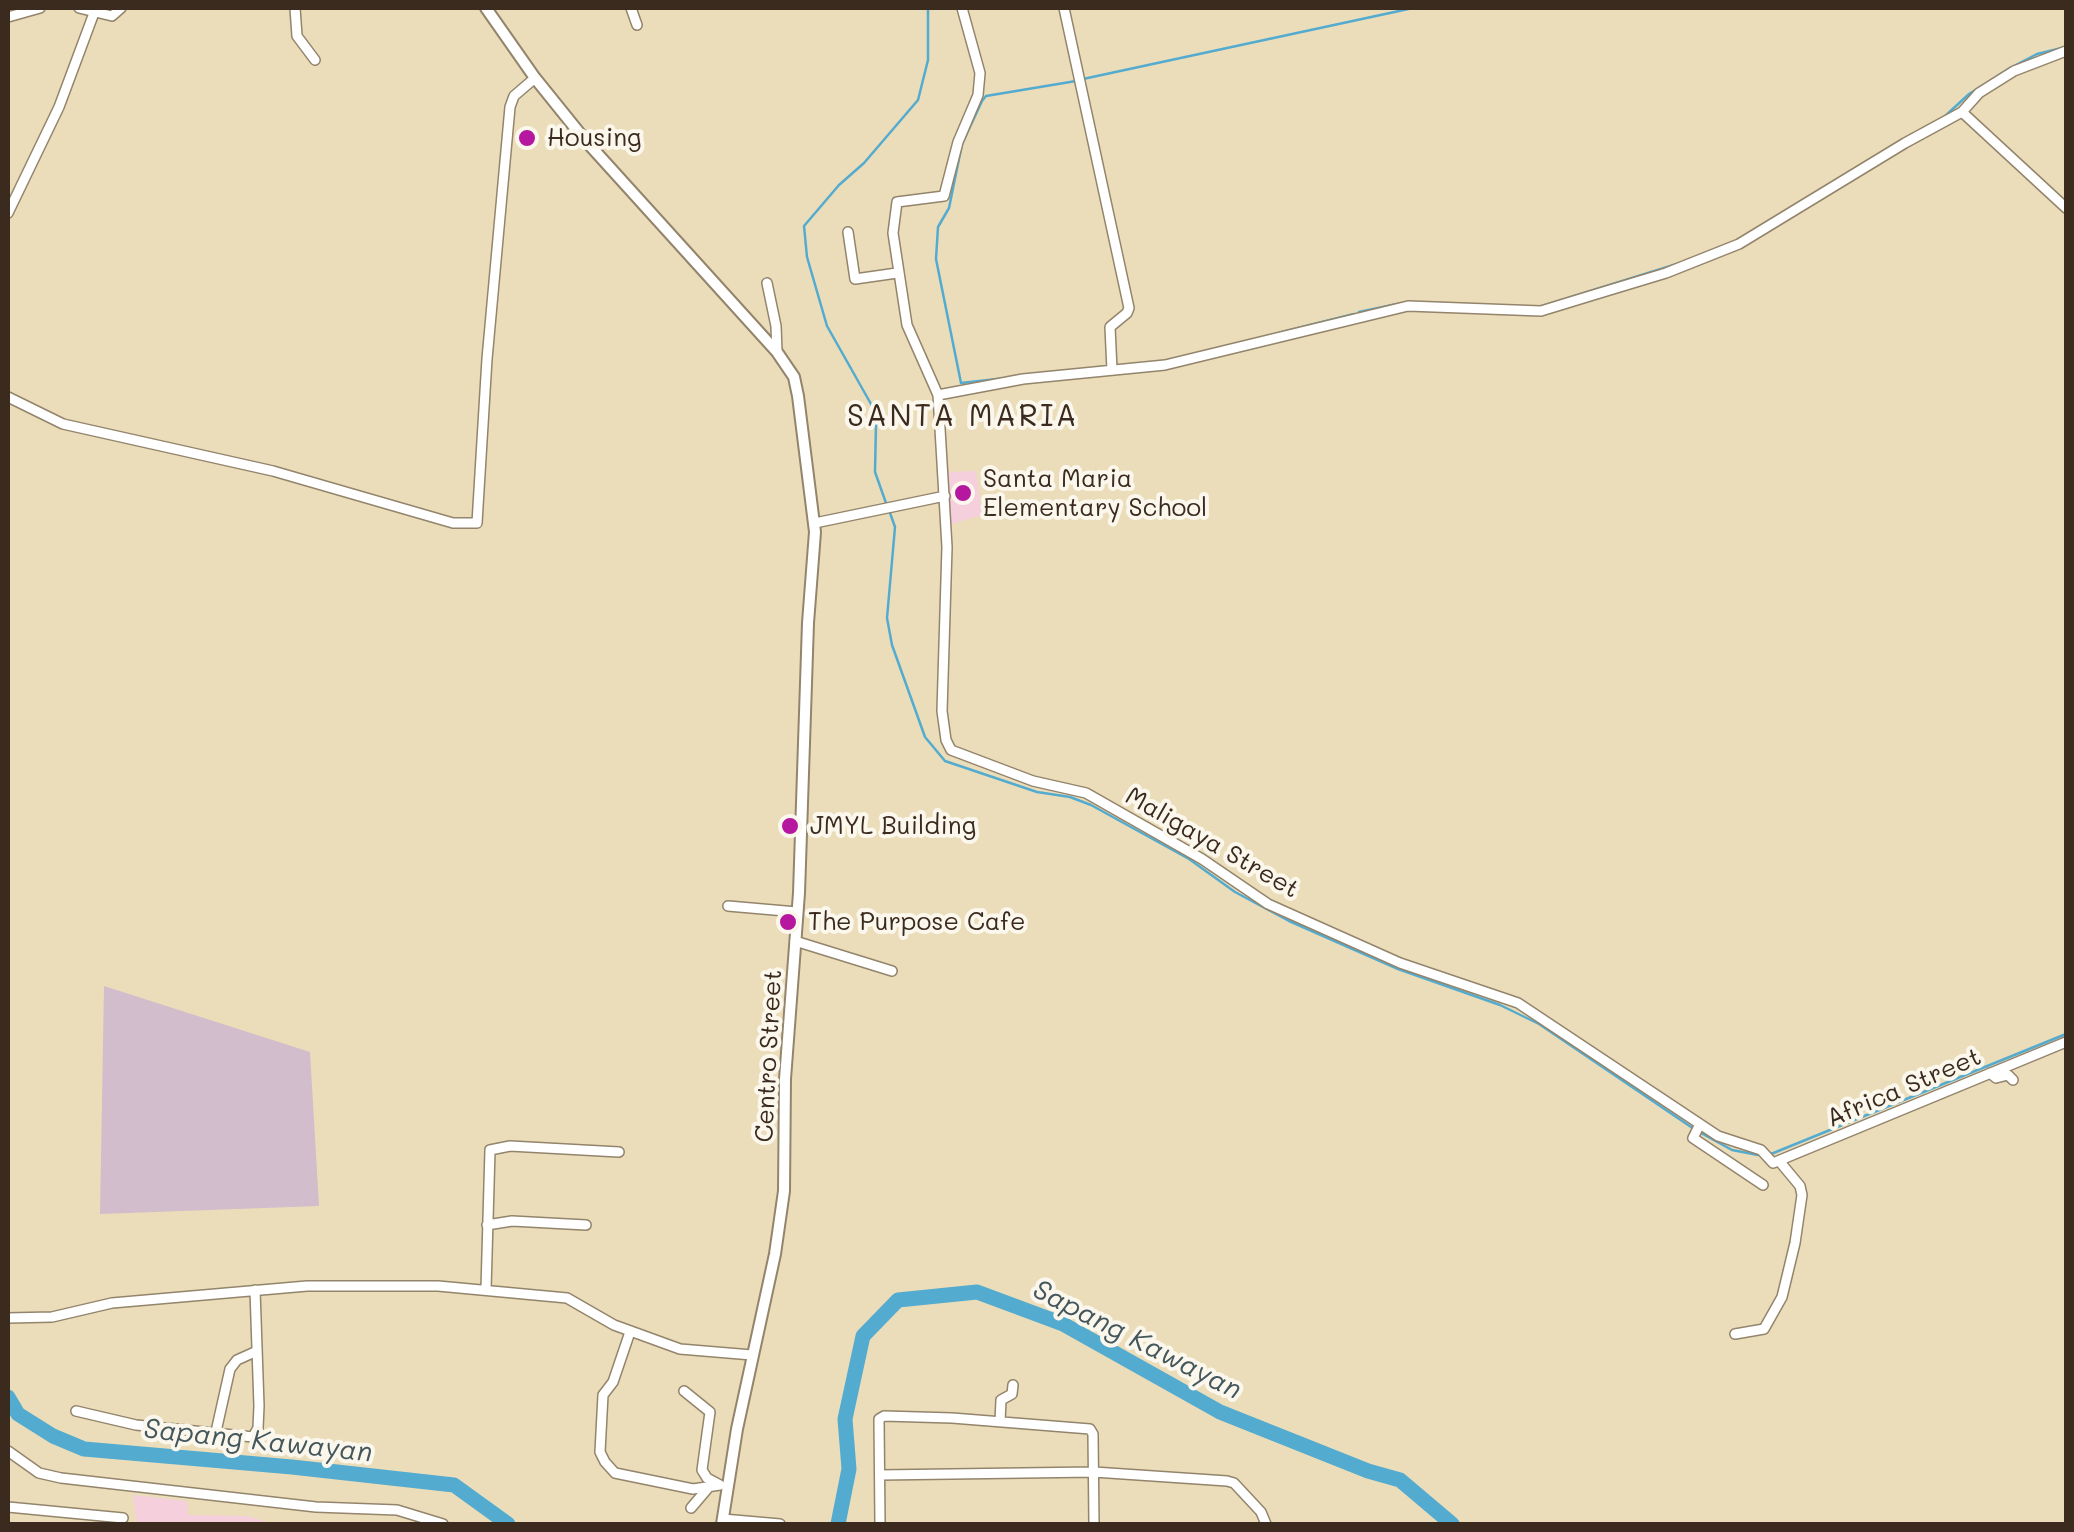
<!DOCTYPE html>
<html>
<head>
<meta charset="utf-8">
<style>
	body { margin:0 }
	#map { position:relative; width:2074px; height:1532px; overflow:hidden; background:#ebddb9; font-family:Mali,sans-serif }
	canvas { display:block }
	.frame { position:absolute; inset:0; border:10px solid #3b2a1e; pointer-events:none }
</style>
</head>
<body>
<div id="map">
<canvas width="2074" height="1532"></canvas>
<div class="frame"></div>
</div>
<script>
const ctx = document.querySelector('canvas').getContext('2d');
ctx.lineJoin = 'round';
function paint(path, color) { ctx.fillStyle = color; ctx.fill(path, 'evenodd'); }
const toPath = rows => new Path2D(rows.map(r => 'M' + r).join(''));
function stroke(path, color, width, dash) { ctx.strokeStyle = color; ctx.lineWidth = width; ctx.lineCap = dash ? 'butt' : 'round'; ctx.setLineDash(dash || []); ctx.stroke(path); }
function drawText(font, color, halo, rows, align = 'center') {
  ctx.font = font + ' Mali,sans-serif'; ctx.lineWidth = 8; ctx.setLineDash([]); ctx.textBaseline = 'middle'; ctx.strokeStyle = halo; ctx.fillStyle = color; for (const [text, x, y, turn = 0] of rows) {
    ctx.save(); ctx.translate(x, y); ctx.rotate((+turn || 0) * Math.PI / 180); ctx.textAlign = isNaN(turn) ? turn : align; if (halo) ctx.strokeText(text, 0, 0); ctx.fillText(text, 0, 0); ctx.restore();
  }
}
const built = toPath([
	[976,471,982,515,949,525,947,472],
	[133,1495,187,1501,188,1515,247,1516,274,1524,137,1524]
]);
const industrial = toPath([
	[104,986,310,1052,319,1206,100,1214]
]);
const stream = toPath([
	[1083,79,1413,8],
	[1944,117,1969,94,2010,68,2037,54,2066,47],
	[1410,302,1467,304],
	[1539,307,1680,263],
	[1359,312,1397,304],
	[1282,332,1354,314],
	[1094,368,1110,366],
	[1006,378,961,383,936,259,938,227,949,208,962,144,982,101,986,96,1076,81],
	[886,503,875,472,876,424,871,404,827,326,807,257,804,226,839,185,864,163,918,100,928,60,928,8],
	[889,510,895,527,887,618,892,645,925,737,945,761,1037,792,1070,797,1091,805,1189,859,1235,892,1289,921,1398,969,1500,1005,1539,1024,1694,1129],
	[1701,1133,1732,1150,1758,1155],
	[1771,1154,2066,1034]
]);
const river = toPath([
	[8,1397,18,1414,53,1436,84,1449,292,1467,454,1485,508,1524],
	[838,1524,849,1469,845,1419,863,1336,898,1300,977,1292,1063,1324,1220,1412,1368,1471,1400,1480,1452,1524]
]);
const minor = toPath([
	[79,8,112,16,121,8],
	[295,8,297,36,315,60],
	[631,8,637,25],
	[962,8,980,73,978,95,958,142,944,196,897,202,893,233,907,325,938,395,947,547,942,711,946,740,951,750,1033,781,1086,793,1202,859,1268,904,1400,963,1518,1003,1718,1136,1761,1150,1773,1163,2066,1042],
	[1064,8,1129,308,1127,313,1110,327,1112,370],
	[8,17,40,8],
	[1962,112,2066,208],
	[8,213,59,107,94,13],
	[848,232,855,279,897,273],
	[767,283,776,326,777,352],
	[938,395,1023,379,1165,365,1408,306,1541,311,1590,296,1666,273,1739,244,1905,143,1962,112,1979,93,2014,71,2066,51],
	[8,397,63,424,273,471,453,523,477,523,487,359,510,107,514,96,535,78],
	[815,523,945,496],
	[728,906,797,912],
	[795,941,892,971],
	[1990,1073,1996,1078,2008,1075,2013,1080],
	[1700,1124,1693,1138,1763,1185],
	[487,1225,512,1221,586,1225],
	[486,1289,490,1150,510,1146,619,1152],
	[8,1318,52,1317,112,1303,307,1286,438,1286,567,1298,614,1325,680,1349,752,1355],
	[630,1332,613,1382,603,1395,600,1452,605,1462,615,1473,693,1489,720,1485],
	[1735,1334,1764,1329,1782,1297,1795,1243,1802,1195,1800,1186,1780,1162],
	[684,1391,710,1412,702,1470,707,1478,720,1485],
	[76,1411,136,1425,253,1437,258,1428,259,1406,255,1290],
	[1000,1422,1001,1400,1012,1394,1013,1385],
	[215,1436,230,1369,237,1360,257,1351],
	[8,1451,39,1473,61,1478,316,1507,397,1510,443,1524],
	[880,1475,1094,1472,1227,1481,1234,1483,1261,1512,1266,1524],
	[8,1507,123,1518],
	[691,1508,708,1488],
	[723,1519,780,1524],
	[880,1524,879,1419,884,1416,952,1418,1090,1429,1093,1434,1094,1524]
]);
const tertiary = toPath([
	[486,8,535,78,585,140,777,352,794,377,798,396,815,532,808,623,799,893,785,1079,784,1191,775,1254,737,1429,722,1524]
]);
const markers = [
	[527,138,10,"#b5179e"],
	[963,493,10,"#b5179e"],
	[790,826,10,"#b5179e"],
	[788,922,10,"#b5179e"]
];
const poiNames = [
	["Housing",547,138],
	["Santa Maria",983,479],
	["Elementary School",983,508],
	["JMYL Building",810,826],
	["The Purpose Cafe",808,922]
];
const streetNames = [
	["Maligaya Street",1212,843,30],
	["Centro Street",769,1056,-87],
	["Africa Street",1904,1088,-23]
];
const waterNames = [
	["Sapang Kawayan",1137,1340,27],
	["Sapang Kawayan",258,1441,6]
];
const quarterNames = [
	["SANTA MARIA",963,417]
];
paint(built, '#f5cfdb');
paint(industrial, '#d1bdcc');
stroke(stream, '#54abd0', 2.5);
stroke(river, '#54abd0', 15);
stroke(minor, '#93846c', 12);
stroke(tertiary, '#93846c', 14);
stroke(minor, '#fff', 9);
stroke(tertiary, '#fff', 10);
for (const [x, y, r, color] of markers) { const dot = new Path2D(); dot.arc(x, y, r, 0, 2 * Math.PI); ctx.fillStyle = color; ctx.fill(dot); stroke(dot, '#fbf7ec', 4); }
drawText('25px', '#3b2a1e', '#fbf7ec', poiNames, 'left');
drawText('25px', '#3b2a1e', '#fbf7ec', streetNames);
drawText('italic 28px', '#44575c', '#fbf7ec', waterNames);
ctx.letterSpacing = '2.5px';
drawText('30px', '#3b2a1e', '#fbf7ec', quarterNames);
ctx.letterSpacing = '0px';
</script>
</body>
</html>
